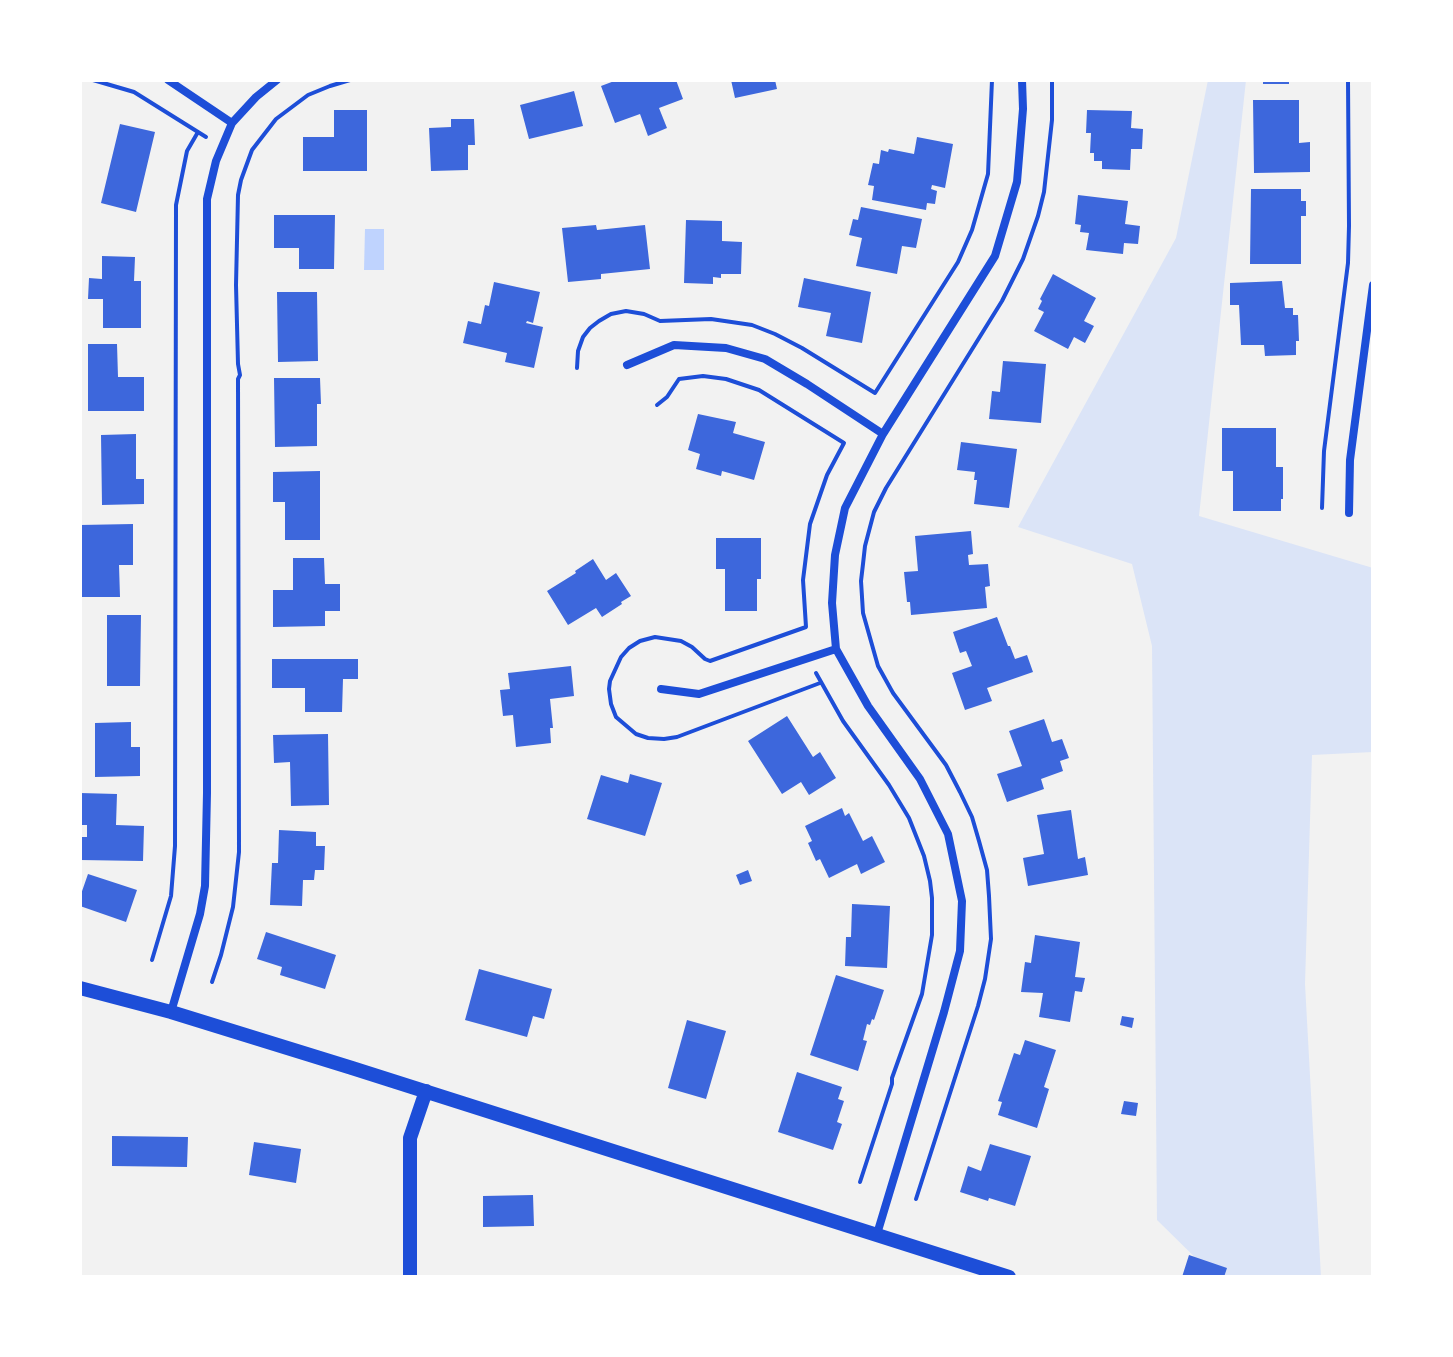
<!DOCTYPE html>
<html>
<head>
<meta charset="utf-8">
<style>
	body { margin:0 }
	#map { position:relative; width:1453px; height:1357px; overflow:hidden; background:#f2f2f2; font-family:"Golos Text",sans-serif }
	canvas { display:block }
	.frame { position:absolute; inset:0; border:82px solid #fff; pointer-events:none }
</style>
</head>
<body>
<div id="map">
<canvas width="1453" height="1357"></canvas>
<div class="frame"></div>
</div>
<script>
const ctx = document.querySelector('canvas').getContext('2d');
ctx.lineJoin = 'round';
function paint(path, color) { ctx.fillStyle = color; ctx.fill(path, 'evenodd'); }
const toPath = rows => new Path2D(rows.map(r => 'M' + r).join(''));
function stroke(path, color, width, dash) { ctx.strokeStyle = color; ctx.lineWidth = width; ctx.lineCap = dash ? 'butt' : 'round'; ctx.setLineDash(dash || []); ctx.stroke(path); }
const green = toPath([
	[1208,80,1246,80,1199,516,1373,568,1373,752,1312,755,1305,984,1321,1277,1215,1277,1157,1220,1152,646,1132,564,1018,527,1176,238]
]);
const water = toPath([
	[365,229,384,229,384,270,364,270]
]);
const building = toPath([
	[617,80,676,80,683,99,659,108,667,128,648,136,640,114,615,123,601,86],
	[731,80,775,80,777,89,735,98],
	[1263,80,1289,80,1289,84,1263,84],
	[574,91,583,126,529,139,520,105],
	[1253,100,1299,100,1299,143,1310,142,1310,172,1254,173],
	[334,110,367,110,367,171,303,171,303,137,334,137],
	[1087,110,1132,111,1131,128,1143,129,1142,149,1131,149,1130,170,1102,169,1102,161,1094,161,1094,153,1090,153,1091,133,1086,133],
	[451,119,474,119,475,145,468,145,468,170,431,171,429,128,451,127],
	[120,124,155,132,136,212,101,203],
	[917,137,953,144,945,188,932,185,931,189,937,191,935,204,927,203,926,210,872,200,874,186,868,185,873,163,879,164,881,150,888,152,889,149,914,154],
	[1251,189,1301,189,1301,201,1306,201,1306,216,1301,216,1301,264,1250,264],
	[1078,195,1128,201,1125,224,1140,226,1138,244,1124,243,1123,254,1086,250,1089,233,1080,232,1081,225,1075,224],
	[861,207,922,219,916,248,902,246,897,274,856,266,862,238,849,235,853,219,858,220],
	[274,215,335,215,334,269,299,269,299,248,274,248],
	[686,220,722,221,722,241,742,242,741,274,721,274,721,278,713,277,713,284,684,283],
	[596,225,597,230,645,225,650,269,601,274,601,279,568,282,562,228],
	[102,256,135,257,134,281,141,281,141,328,103,328,103,299,88,299,89,278,102,279],
	[1053,274,1096,298,1084,321,1094,326,1085,343,1074,337,1068,349,1034,331,1044,312,1038,309,1042,301,1040,299],
	[804,278,871,292,862,343,826,336,831,313,798,307],
	[1282,281,1285,308,1293,308,1293,315,1298,315,1299,341,1296,341,1296,355,1265,356,1264,345,1241,345,1239,305,1230,305,1230,283],
	[494,282,540,292,533,323,527,321,526,323,543,327,534,368,505,362,507,353,463,343,468,321,481,324,485,305,489,306],
	[277,292,317,292,318,361,278,362],
	[88,344,117,344,118,377,144,377,144,411,88,411],
	[1003,361,1046,364,1041,423,989,419,992,391,1000,392],
	[274,378,320,378,321,404,317,404,317,446,275,447],
	[698,414,736,422,733,433,765,442,754,480,722,471,721,476,696,469,700,454,688,450],
	[1222,428,1276,428,1276,467,1283,467,1283,499,1281,499,1281,511,1233,511,1233,471,1222,471],
	[136,434,136,479,144,479,144,504,102,505,101,435],
	[961,442,1017,449,1009,508,974,504,977,480,974,480,975,472,957,470],
	[320,471,320,540,285,540,285,502,273,502,273,472],
	[133,524,133,565,119,565,120,597,81,597,80,525],
	[971,531,973,554,968,555,969,565,988,564,990,586,985,587,987,608,911,615,910,602,907,602,904,572,918,571,915,536],
	[716,538,761,538,761,579,757,579,757,611,725,611,725,569,716,569],
	[293,558,324,558,325,584,340,584,340,611,325,611,325,626,273,627,273,590,293,590],
	[593,559,606,580,616,573,631,596,621,602,622,604,602,617,596,608,568,625,547,591,576,573,575,571],
	[107,615,141,615,140,686,107,686],
	[997,617,1008,646,1010,646,1015,659,1027,655,1033,672,987,688,992,701,965,710,952,673,972,666,966,651,960,653,953,632],
	[272,659,358,659,358,679,343,679,342,712,305,712,305,688,272,688],
	[571,666,574,696,550,699,553,728,550,728,551,743,516,747,513,715,503,716,500,690,510,689,508,673],
	[787,716,813,757,820,752,836,778,809,795,801,782,782,794,748,741],
	[1044,719,1052,742,1062,739,1069,758,1060,761,1063,771,1041,779,1044,789,1007,802,997,774,1022,766,1009,731],
	[131,722,131,747,140,747,140,776,95,777,95,723],
	[328,734,329,805,291,806,290,762,274,763,273,735],
	[630,774,662,783,645,836,587,819,601,775,628,783],
	[80,793,117,794,116,825,144,826,143,861,80,860,80,837,87,837,87,825,80,825],
	[842,808,845,816,849,813,863,841,872,836,885,862,861,874,857,864,829,878,820,859,816,861,808,843,812,841,805,826],
	[1071,810,1078,859,1085,857,1088,875,1028,886,1023,858,1044,854,1037,815],
	[279,830,316,832,316,846,325,846,324,870,315,870,314,880,303,880,302,906,270,905,272,863,278,863],
	[748,870,752,881,740,885,736,875],
	[88,874,137,890,126,922,80,906,80,897],
	[852,904,890,906,887,968,845,966,846,937,851,937],
	[266,932,336,955,325,989,280,975,282,967,257,959],
	[1035,935,1080,942,1075,977,1085,978,1082,992,1075,991,1070,1022,1039,1017,1043,993,1021,992,1025,962,1031,963],
	[479,969,552,989,544,1019,533,1016,527,1037,465,1020],
	[836,975,884,990,874,1020,872,1019,870,1025,867,1024,863,1040,867,1041,858,1071,810,1055],
	[1122,1016,1134,1018,1132,1028,1120,1025],
	[687,1020,726,1031,706,1099,668,1088],
	[1025,1040,1056,1050,1044,1087,1049,1089,1037,1128,998,1115,1002,1102,998,1101,1014,1053,1020,1055],
	[797,1072,842,1087,838,1099,844,1101,837,1122,842,1124,833,1150,778,1132],
	[1124,1101,1138,1103,1136,1116,1121,1114],
	[112,1136,188,1137,187,1167,112,1166],
	[254,1142,301,1149,296,1183,249,1175],
	[990,1144,1031,1156,1015,1206,989,1198,988,1201,960,1192,968,1166,981,1171],
	[533,1195,534,1226,483,1227,483,1196],
	[1189,1255,1227,1268,1224,1277,1182,1277]
]);
const path = toPath([
	[93,80,134,92,206,137],
	[577,368,578,351,583,337,590,328,599,321,611,314,626,311,644,314,660,321,711,319,752,325,775,334,802,348,875,393,958,262,972,230,988,174,992,80],
	[657,405,667,397,679,379,703,376,726,379,759,390,844,443,827,475,810,524,803,580,806,627,710,661,705,659,692,647,681,641,655,637,640,641,629,648,621,657,610,681,609,689,611,704,616,717,636,734,648,738,664,739,677,737,820,683],
	[1322,508,1324,451,1348,263,1349,226,1348,80],
	[816,673,843,721,889,785,909,818,924,856,930,881,932,898,932,935,922,994,892,1078,892,1084,860,1182],
	[152,960,171,896,175,846,176,205,187,151,198,132],
	[212,982,221,955,233,907,239,852,238,379,240,375,238,364,236,285,238,195,241,180,252,150,276,119,308,95,330,86,350,80],
	[916,1199,978,1006,985,979,991,939,989,896,987,870,979,841,972,817,960,792,946,765,893,693,878,666,863,613,861,581,863,564,865,546,874,512,886,488,1002,301,1023,259,1038,216,1044,192,1052,120,1052,80]
]);
const minor = toPath([
	[168,80,232,123],
	[627,365,674,345,726,348,765,359,807,384,883,434],
	[1349,513,1350,460,1373,285],
	[661,689,699,694,836,649],
	[171,1012,200,914,205,886,207,793,207,199,216,161,232,123,256,97,277,80],
	[877,1234,944,1012,960,951,962,901,948,834,920,779,868,706,836,649,832,603,835,555,845,508,883,434,995,256,1017,182,1023,109,1022,80]
]);
const tertiary = toPath([
	[80,988,171,1012,352,1068,1009,1277],
	[410,1277,410,1138,426,1091]
]);
paint(green, '#dbe4f7');
paint(water, '#bfd3fe');
paint(building, '#3d67dc');
stroke(path, '#1d4ed8', 4);
stroke(minor, '#1d4ed8', 8);
stroke(tertiary, '#1d4ed8', 14);
</script>
</body>
</html>
